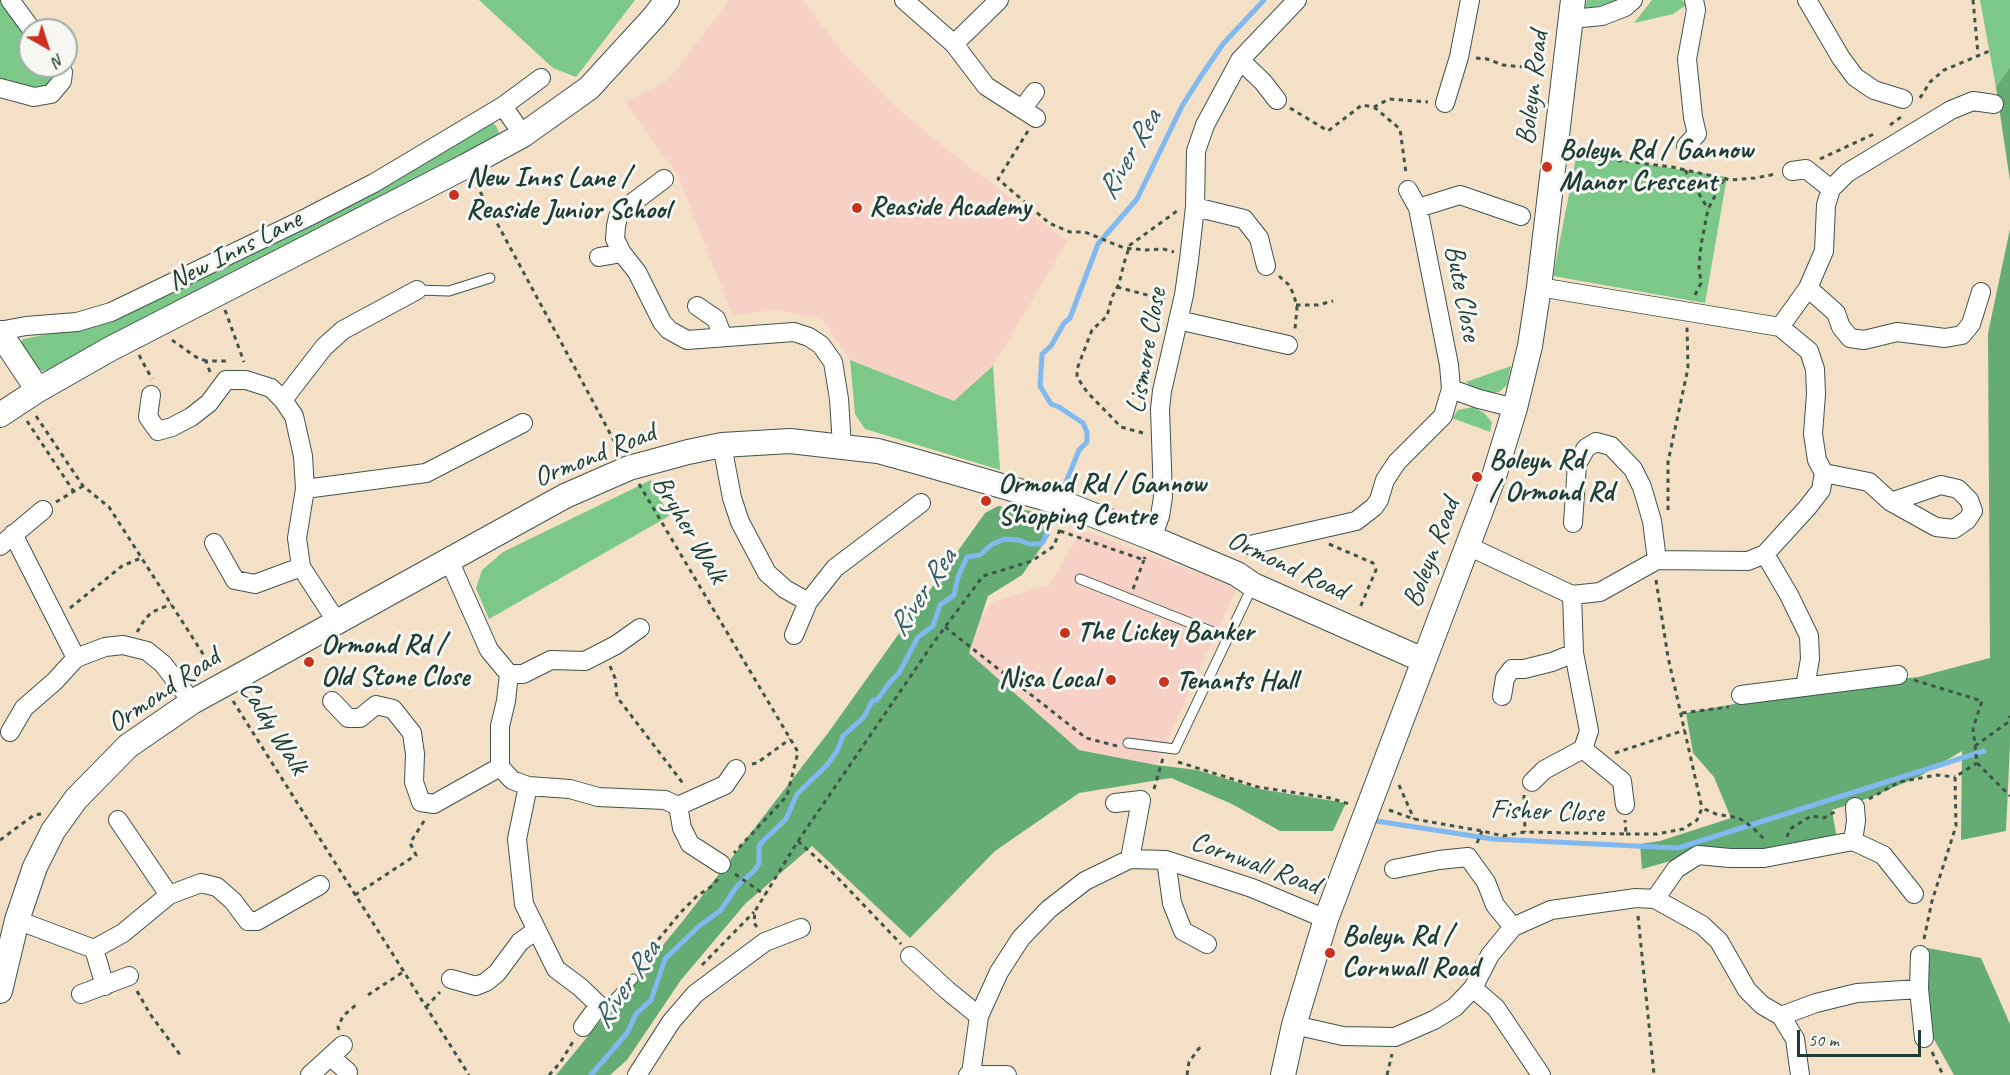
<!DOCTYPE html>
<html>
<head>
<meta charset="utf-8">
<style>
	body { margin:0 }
	#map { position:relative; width:2010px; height:1075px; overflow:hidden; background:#f4dfc7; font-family:Caveat,sans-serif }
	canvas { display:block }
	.north { position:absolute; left:18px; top:18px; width:60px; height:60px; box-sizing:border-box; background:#f6f6f2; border:2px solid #a0aca6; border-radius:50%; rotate:141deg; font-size:16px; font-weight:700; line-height:24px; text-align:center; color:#1f3d34 }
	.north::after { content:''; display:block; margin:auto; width:21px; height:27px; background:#c8321e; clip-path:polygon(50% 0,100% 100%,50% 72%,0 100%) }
	.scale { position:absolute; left:1797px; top:1030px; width:124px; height:27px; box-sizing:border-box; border:3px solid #1f3d34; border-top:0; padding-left:8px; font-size:18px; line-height:21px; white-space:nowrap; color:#1f3d34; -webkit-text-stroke:4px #f6f6f2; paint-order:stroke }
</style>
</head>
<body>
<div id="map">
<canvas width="2010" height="1075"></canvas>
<div class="north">N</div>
<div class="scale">50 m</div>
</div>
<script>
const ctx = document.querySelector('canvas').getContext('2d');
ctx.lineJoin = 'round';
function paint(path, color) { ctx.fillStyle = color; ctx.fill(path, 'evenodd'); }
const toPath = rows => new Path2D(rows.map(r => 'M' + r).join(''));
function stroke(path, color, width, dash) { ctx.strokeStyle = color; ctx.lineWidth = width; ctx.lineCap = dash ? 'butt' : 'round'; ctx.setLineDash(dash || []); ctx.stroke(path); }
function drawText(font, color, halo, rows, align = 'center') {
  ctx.font = font + ' Caveat,sans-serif'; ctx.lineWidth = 6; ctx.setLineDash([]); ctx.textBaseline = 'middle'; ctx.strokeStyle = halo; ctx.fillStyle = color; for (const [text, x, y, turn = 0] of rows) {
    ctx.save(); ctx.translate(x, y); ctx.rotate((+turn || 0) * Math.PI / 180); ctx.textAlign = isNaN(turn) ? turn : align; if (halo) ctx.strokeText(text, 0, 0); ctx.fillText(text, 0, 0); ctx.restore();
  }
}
const built = toPath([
	[728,0,802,0,846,56,896,107,946,149,1067,241,993,366,954,401,850,360,822,319,776,310,733,315,677,174,625,102,668,80,723,9],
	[1082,530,1237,587,1156,765,1079,750,969,653,981,616,993,602,1049,585]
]);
const green = toPath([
	[0,0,2,0,30,41,30,66,52,66,57,80,41,90,0,83],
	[479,0,635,0,576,77,553,68],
	[1587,0,1621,0,1614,4,1585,8],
	[1652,0,1682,0,1686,5,1673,14,1634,23],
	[1980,0,2010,0,2010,67,1996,87],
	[491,121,496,126,499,133,495,141,56,370,42,371,33,365,21,343,23,339,100,324,146,306,257,251],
	[1577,153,1727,177,1705,303,1553,276],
	[850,360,954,401,993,366,1000,470,865,429,855,414],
	[1511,366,1507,385,1499,392,1491,393,1473,389,1466,382],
	[1473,407,1484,413,1492,422,1490,432,1452,418,1458,410],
	[651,480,669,516,489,619,476,588,482,570,503,552]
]);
const forest = toPath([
	[2010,67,2010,181,1996,87],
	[2010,229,2010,743,2006,831,1961,840,1962,751,1920,776,1869,798,1832,810,1837,839,1761,851,1699,853,1642,869,1640,844,1660,841,1731,818,1714,777,1693,753,1686,713,1820,688,1918,677,1990,658,1988,333],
	[998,506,1044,513,1051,533,1022,575,988,596,969,653,1079,750,1156,765,1197,770,1259,789,1346,803,1333,831,1280,831,1232,804,1171,778,1079,793,995,851,910,938,812,846,745,904,681,980,627,1060,610,1075,556,1075,682,922,828,733,985,513],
	[1922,947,1981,958,2010,1024,2010,1075,1954,1075,1930,1032]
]);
const stream = toPath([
	[1060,497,1079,450,1087,442,1087,432,1083,423,1059,407,1051,404,1040,386,1042,354,1051,346,1064,323,1070,318,1098,244,1137,199,1182,106,1201,76,1223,44,1264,0],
	[1376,821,1493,839,1678,848,1984,751],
	[591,1075,627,1033,636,1014,651,1000,665,959,698,927,721,910,737,886,755,870,759,863,759,847,762,842,786,819,797,794,827,765,837,751,843,736,864,717,872,701,877,700,890,682,899,673,918,637,933,626,940,605,954,595,958,577,967,557,980,555,991,545,1004,539,1019,540,1029,544,1041,544,1044,540,1056,508]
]);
const path = toPath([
	[1973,0,1978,54],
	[1476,58,1487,59,1503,65,1546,69],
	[1920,98,1930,82,1944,70,1992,50],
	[1374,107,1400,129,1406,173],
	[1290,108,1328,131,1362,105,1374,107,1389,99,1428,102],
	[1890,125,1904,115],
	[1028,131,998,179,1049,223,1070,232,1085,232,1124,248,1146,250,1163,249,1174,252],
	[1573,155,1672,167,1731,180,1755,178,1776,174],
	[1820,159,1876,133],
	[1685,170,1708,209],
	[476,184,619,450],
	[1279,276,1289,285,1294,295,1297,308,1295,329],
	[1117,287,1166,300],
	[1695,295,1701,283,1699,267,1701,245,1708,209,1724,179],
	[1296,305,1318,305,1333,301],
	[225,310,244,362],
	[172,340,196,357,206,361],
	[139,355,152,379],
	[210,372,206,361,226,361],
	[36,416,83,486,109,507,212,668],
	[27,421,74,492],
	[1143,433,1121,427,1087,392,1077,377,1077,369,1092,330,1107,316,1112,297,1119,284,1124,263,1130,245,1177,211],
	[639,484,798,752,787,796,734,853],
	[56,502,83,486],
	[1668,510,1668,462,1688,368,1687,327],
	[1060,531,1144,560,1145,557],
	[1329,544,1373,563,1376,570,1359,610],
	[1656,580,1668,657,1702,808],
	[1133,589,1144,560],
	[70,608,122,566,141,558],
	[945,627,1086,738,1117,746],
	[137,632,145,619,152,612,171,604],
	[610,666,615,678,617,697,685,786],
	[1914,680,1982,701,1973,728,1977,763,2010,796],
	[233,701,469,1075],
	[1682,713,1729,707],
	[1975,746,2007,723,2010,716],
	[1615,753,1685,730],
	[1178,762,1258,787,1330,798,1349,804],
	[752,764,757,763,790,739],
	[1399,785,1414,819],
	[1154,789,1163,758],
	[1524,795,1525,832],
	[1869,799,1899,782,1937,775,1955,777],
	[1389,810,1414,819,1482,831,1503,836,1525,832,1626,834,1625,820],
	[1626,834,1657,834,1683,829,1697,820,1702,808,1716,814,1739,818,1752,827,1765,840],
	[1787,837,1790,829,1811,816,1824,818,1838,810],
	[0,840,34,815,41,814],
	[798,841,834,874,901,944],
	[1477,843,1482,831],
	[735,874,765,895],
	[355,895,416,855,410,843,426,818],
	[1638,916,1654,1075],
	[757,927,754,923,755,911,798,841,934,642,983,576,1032,561,1054,546,1062,523],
	[1924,939,1932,901,1956,826,1955,777,1977,763],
	[702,965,754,912],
	[639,970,653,946,681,912,697,896,712,886,718,879],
	[137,991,150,1014,181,1056],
	[368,995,403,972],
	[426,1007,440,992],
	[339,1030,338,1027,343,1016,357,1004],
	[1932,1052,1943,1075],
	[549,1075,560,1063,574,1040],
	[1187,1075,1189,1062,1200,1047],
	[1387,1075,1392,1054]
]);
const service = toPath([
	[417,290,449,291,490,278],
	[1080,579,1228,638],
	[1128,743,1175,749,1253,585],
	[599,1005,609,1005,633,979]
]);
const minor = toPath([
	[10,0,32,30],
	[904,0,954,44,986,86,1036,118],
	[1807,0,1841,58,1855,77,1874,90,1903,99],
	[1571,19,1602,16,1625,7,1633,0],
	[954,44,999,0],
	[1240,60,1263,82,1277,100],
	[0,88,34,97,51,94,62,81,63,72,60,66],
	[1445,103,1459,57,1470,0],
	[503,106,541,78],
	[1022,109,1035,92],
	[1686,146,1697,134,1693,117,1687,59,1696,10,1694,0],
	[1792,171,1806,169,1831,189],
	[664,179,623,210,618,217,616,226,615,239,622,253,637,272,662,322,669,330,687,340,794,332,809,337,821,345,833,362,839,399,842,446],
	[1408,190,1418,208],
	[1195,207,1244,219,1259,238,1266,266],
	[599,257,622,253],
	[1808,288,1836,313,1841,327,1850,338,1864,340,1897,332,1945,338,1962,335,1971,324,1981,292],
	[697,306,716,319,723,337],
	[1178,320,1288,345],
	[1780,327,1808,288,1824,251,1826,205,1831,189,1847,173,1951,110,1973,101,1994,104],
	[0,331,26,326,77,322,111,312,308,217,374,183,503,106,523,135],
	[1451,389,1479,399,1515,408],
	[151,395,148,417,158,431,172,427,191,417,209,403,226,380,246,380,271,388,283,400,294,416,303,456,305,489,297,538,301,567,337,622],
	[283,400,324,347,343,330,417,290],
	[722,445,732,498,740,522,767,573,785,589,808,602],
	[1824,473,1869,482,1891,502,1936,527,1954,529,1967,520,1973,511,1969,500,1958,489,1941,485,1891,502],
	[305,489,426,473,523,423],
	[1573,523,1577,464,1586,448,1596,442,1611,446,1633,469,1642,487,1652,521,1657,560],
	[13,534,76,658],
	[1152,538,1160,516,1163,497,1160,409,1162,391,1184,295,1189,260,1195,207,1196,151,1205,125,1240,60,1297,0],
	[214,543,235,580,255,584,301,567],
	[1250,545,1356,521,1374,507,1379,500,1385,480,1397,462,1443,416,1451,389,1449,365,1418,208,1460,195,1521,216],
	[0,546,43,510],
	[1468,546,1572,595,1600,592,1657,560,1748,561,1765,554,1807,508,1821,490,1824,473,1817,460,1813,434,1816,394,1815,369,1809,351,1780,327,1539,287],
	[1765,554,1789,595,1809,636,1810,659,1805,687],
	[449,560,489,650,509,674,506,701,500,726,500,767,512,780,528,786,570,789,598,797,665,800,678,806,682,828,690,844,721,864],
	[794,635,808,602,835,568,921,503],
	[509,674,523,674,551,660,585,661,616,645,640,628],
	[1741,695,1898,675],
	[1502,696,1505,678,1512,669,1524,669,1552,662,1574,653],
	[332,701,348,718,360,718,376,705,393,709,412,733,415,754,414,782,421,802,434,804,500,767],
	[10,732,24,708,55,681,76,658,105,647,123,645,147,651,163,664,192,702],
	[1583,749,1622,781,1625,805],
	[1532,782,1544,770,1583,749,1589,731,1574,653,1572,595],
	[528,786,517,839,524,904,556,969,580,987,599,1005,583,1027],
	[1115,803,1141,800,1130,859],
	[678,806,725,785,736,769],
	[118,820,169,895],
	[1853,841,1856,821,1855,807],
	[1166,860,1172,903,1183,931,1207,944],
	[1394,869,1439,860,1468,857,1486,882,1495,905,1513,927],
	[1655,899,1676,869,1698,855,1730,858,1764,858,1853,841,1883,855,1914,894],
	[17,920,94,949],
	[910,956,947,990,979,1016],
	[451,979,476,986,486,982,497,973,520,942,535,931],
	[105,986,94,949,123,933,169,895,201,883,217,887,233,901,248,921,257,921,320,885],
	[1473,988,1496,1008,1541,1075],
	[1919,989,1920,955],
	[81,994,129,976],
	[1781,1016,1816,1003,1857,993,1919,989,1924,1038],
	[1294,1025,1343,1036,1395,1037,1434,1020,1455,1007,1473,988,1490,955,1513,927,1551,910,1636,898,1655,899,1702,925,1719,941,1747,990,1762,1005,1781,1016,1795,1039,1800,1075],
	[331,1057,348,1072],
	[971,1074,979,1016,999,972,1021,938,1049,909,1085,881,1130,859,1166,860,1252,888,1326,919],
	[310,1075,343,1045],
	[637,1075,671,1022,695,994,765,942,801,928],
	[968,1075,1007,1075]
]);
const tertiary = toPath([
	[0,333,38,390],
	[0,415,38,390,110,349,466,166,523,135,589,88,654,17,667,0],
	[0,991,17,920,35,867,53,831,76,799,128,746,192,702,223,685,565,496,629,468,688,452,722,445,790,441,878,451,918,462,1068,505,1152,538,1237,574,1253,585,1423,660],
	[1283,1075,1294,1025,1326,919,1494,476,1515,408,1530,346,1539,287,1573,0]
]);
const markers = [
	[1547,167,6,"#c8321e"],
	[454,195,6,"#c8321e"],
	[857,208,6,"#c8321e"],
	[1477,477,6,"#c8321e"],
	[986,501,6,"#c8321e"],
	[1065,633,6,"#c8321e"],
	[309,662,6,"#c8321e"],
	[1111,680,6,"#c8321e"],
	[1164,682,6,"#c8321e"],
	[1330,953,6,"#c8321e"]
];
const streetNames = [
	["Boleyn Road",1533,88,-83],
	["New Inns Lane",235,251,-27],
	["Bute Close",1462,293,79],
	["Lismore Close",1147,351,-80],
	["Ormond Road",595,456,-22],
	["Bryher Walk",689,530,59],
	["Boleyn Road",1432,553,-69],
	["Ormond Road",1287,566,25],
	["Ormond Road",164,691,-34],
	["Caldy Walk",273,728,58],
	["Fisher Close",1547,812,2],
	["Cornwall Road",1255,864,20]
];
const poiNames = [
	["Boleyn Rd / Gannow",1559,151],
	["Manor Crescent",1559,183],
	["New Inns Lane /",466,179],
	["Reaside Junior School",466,211],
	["Reaside Academy",869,208],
	["Boleyn Rd",1489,461],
	["/ Ormond Rd",1489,493],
	["Ormond Rd / Gannow",998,485],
	["Shopping Centre",998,517],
	["The Lickey Banker",1077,633],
	["Ormond Rd /",321,646],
	["Old Stone Close",321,678],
	["Nisa Local",1099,680,"right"],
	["Tenants Hall",1176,682],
	["Boleyn Rd /",1342,937],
	["Cornwall Road",1342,969]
];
const waterNames = [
	["River Rea",1130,155,-60],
	["River Rea",923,593,-56],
	["River Rea",627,985,-56]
];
paint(built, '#f7d1c6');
paint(green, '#7bc888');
paint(forest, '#64ac74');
stroke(stream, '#80b8f0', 5);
stroke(service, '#3f554a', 11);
stroke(minor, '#3f554a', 20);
stroke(tertiary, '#3f554a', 26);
stroke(path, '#3f554a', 3, [4.5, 4.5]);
stroke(service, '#fff', 9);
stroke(minor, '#fff', 18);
stroke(tertiary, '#fff', 24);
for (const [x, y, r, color] of markers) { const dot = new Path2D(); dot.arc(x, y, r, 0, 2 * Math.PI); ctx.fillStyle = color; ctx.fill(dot); stroke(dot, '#f6f6f2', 2); }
drawText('28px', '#1f3d34', '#f6f6f2', streetNames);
drawText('bold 28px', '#1f3d34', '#f6f6f2', poiNames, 'left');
drawText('italic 30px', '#375c63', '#f6f6f2', waterNames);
</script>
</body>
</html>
